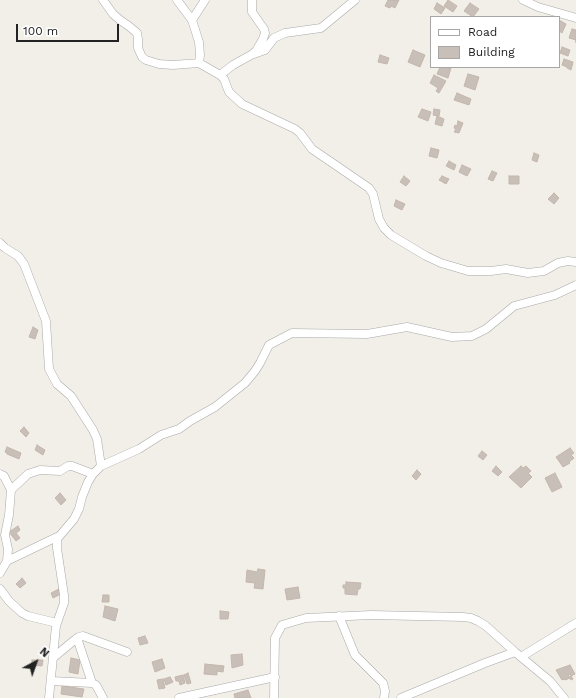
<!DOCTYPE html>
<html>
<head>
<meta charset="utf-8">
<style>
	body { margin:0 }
	#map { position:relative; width:576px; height:698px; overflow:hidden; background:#f2efe9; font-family:"Work Sans",sans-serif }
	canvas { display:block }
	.legend { position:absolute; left:430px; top:16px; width:130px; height:52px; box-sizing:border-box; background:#fff; border:1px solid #a7a7a7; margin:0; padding:5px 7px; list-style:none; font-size:12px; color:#222 }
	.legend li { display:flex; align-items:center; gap:8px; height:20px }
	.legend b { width:20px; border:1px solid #a7a7a7 }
	.north { position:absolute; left:16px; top:642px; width:40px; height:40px; -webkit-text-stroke:3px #fff; paint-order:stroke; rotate:41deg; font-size:11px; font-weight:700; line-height:16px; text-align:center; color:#222 }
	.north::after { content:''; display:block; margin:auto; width:14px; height:18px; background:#222; clip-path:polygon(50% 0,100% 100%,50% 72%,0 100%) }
	.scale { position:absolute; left:16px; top:24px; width:103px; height:18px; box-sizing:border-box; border:2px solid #222; border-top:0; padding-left:5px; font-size:12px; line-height:14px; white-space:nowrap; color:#222; -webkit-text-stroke:3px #fff; paint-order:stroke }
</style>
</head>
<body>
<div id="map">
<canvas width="576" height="698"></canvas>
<ul class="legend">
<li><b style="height:5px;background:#fff"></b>Road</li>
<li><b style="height:11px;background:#c7bfb8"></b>Building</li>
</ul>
<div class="north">N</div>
<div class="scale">100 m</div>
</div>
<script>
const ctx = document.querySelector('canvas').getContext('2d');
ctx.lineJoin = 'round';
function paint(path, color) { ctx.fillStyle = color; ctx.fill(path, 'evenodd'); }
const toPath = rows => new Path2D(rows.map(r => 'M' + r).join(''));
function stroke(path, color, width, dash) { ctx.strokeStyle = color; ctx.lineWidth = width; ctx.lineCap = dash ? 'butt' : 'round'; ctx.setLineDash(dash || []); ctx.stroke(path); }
const building = toPath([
	[388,0,399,0,395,8,391,6,390,8,385,6,388,0],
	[448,0,457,6,453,12,444,6,448,0],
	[437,3,445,8,441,14,434,9,437,3],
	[470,3,479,9,473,17,464,11,470,3],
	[559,20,566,24,562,33,559,31,559,20],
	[572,29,576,30,576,43,576,40,569,38,572,29],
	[562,47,570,50,568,56,560,53,562,47],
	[413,50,425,55,420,67,408,62,413,50],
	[380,55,389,58,387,64,378,62,380,55],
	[564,59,573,62,571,70,567,68,567,67,562,65,564,59],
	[440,67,451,68,448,78,437,74,440,67],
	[468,74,479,77,475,90,464,86,468,74],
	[434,75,446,81,439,93,436,91,438,88,430,83,434,75],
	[457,93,471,99,469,105,454,100,457,93],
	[422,109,431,112,428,121,418,117,422,109],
	[434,109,440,110,439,116,433,115,434,109],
	[437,116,444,119,442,126,435,124,437,116],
	[458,121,463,123,459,133,454,132,456,129,454,128,455,125,457,126,458,121],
	[431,148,439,150,437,158,429,156,431,148],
	[534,153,539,155,537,162,532,160,534,153],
	[449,161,456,165,454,170,446,166,449,161],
	[462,165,471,169,467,176,459,172,462,165],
	[492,171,497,173,493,181,488,179,492,171],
	[404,176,410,181,406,186,400,182,404,176],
	[442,176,449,179,446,184,439,180,442,176],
	[509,176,519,176,519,184,509,184,509,176],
	[554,193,559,198,554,204,548,199,554,193],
	[396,200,405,204,402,210,394,206,396,200],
	[33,327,38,330,35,339,29,337,33,327],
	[24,427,29,433,26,437,20,431,24,427],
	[37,445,45,450,43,455,35,450,37,445],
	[7,447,21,453,19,459,7,454,7,453,5,452,7,447],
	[570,448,574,453,571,455,574,458,569,462,570,463,563,467,556,457,570,448],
	[482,451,487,455,483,460,478,456,482,451],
	[496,466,502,472,498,476,492,471,496,466],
	[521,466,523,468,526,466,531,471,528,473,532,477,521,488,509,477,521,466],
	[417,470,421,474,416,480,412,476,417,470],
	[555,473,562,487,552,492,545,478,555,473],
	[60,493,66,500,61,505,55,498,60,493],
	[18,526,20,530,16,533,20,538,16,541,9,532,18,526],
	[258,569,265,570,263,589,254,588,255,583,246,582,247,570,257,572,258,569],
	[22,578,26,583,20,588,16,584,22,578],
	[346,582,361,583,360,589,358,589,357,595,345,594,345,588,343,588,343,585,346,585,346,582],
	[298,587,300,598,287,600,285,589,298,587],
	[59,589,61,594,53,598,51,593,59,589],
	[103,595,109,595,109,602,102,602,103,595],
	[105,606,118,609,115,621,103,617,105,606],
	[220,611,229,612,228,619,220,619,220,611],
	[145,636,148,643,140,645,138,638,145,636],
	[242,654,243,665,232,668,231,655,242,654],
	[71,658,80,660,78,674,69,672,71,658],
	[162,659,165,668,155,672,152,662,162,659],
	[32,660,43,660,42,666,32,665,32,660],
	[205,664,224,666,223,672,217,671,217,675,204,674,205,664],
	[570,665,575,674,571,676,570,674,568,675,569,677,571,676,573,679,571,680,570,678,565,680,565,679,562,680,556,670,570,665],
	[188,673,191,683,187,684,184,675,188,673],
	[183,675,185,683,180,685,179,681,176,681,175,677,183,675],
	[170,677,173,682,166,685,164,679,170,677],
	[163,679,165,688,159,689,157,680,163,679],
	[62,686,84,689,82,697,61,694,62,686],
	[248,690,251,698,235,698,234,694,248,690]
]);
const minor = toPath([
	[103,0,113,14,120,20,130,27,137,33,138,39,138,48,142,57,146,60,159,64,173,65,199,63,220,75,224,79,229,92,242,104,295,129,300,133,312,149,369,188,373,194,379,219,384,228,391,235,426,256,441,263,468,271,491,271,506,269,528,273,544,271,558,263,568,261,576,262],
	[177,0,192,20,199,42,200,55,199,63],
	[523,0,538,7,576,18],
	[192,20,205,0],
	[251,55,265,50,274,38,285,33,321,28,355,0],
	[220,75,233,65,251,55,256,51,263,39,265,33,264,29,252,12,252,0],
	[0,243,5,248,18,256,24,264,46,321,49,369,57,384,71,396,93,430,97,439,101,466],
	[0,474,4,476,11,490,9,515,5,535,8,549,7,561],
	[11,490,28,474,40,470,60,471,68,466,72,466,93,474],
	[0,573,7,561,59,536],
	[0,589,9,601,22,613,28,616,57,623],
	[339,616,355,655,383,683,385,691,384,698],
	[77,638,92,683],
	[521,657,576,623],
	[53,658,72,642,79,637,83,636,127,652],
	[51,681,92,683,96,685,103,698],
	[49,698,56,626,64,603,64,595,57,548,57,539,74,519,79,509,82,497,88,482,93,474,101,466,139,449,161,435,179,429,190,421,215,407,245,383,255,371,260,363,269,345,292,333,367,334,407,327,452,337,472,336,486,329,514,306,555,295,576,285],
	[179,698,275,677],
	[274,698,275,638,282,625,306,618,371,615,463,617,471,618,478,621,486,626,515,652,550,681,564,698],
	[401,698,485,663,515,652]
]);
paint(building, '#c7bfb8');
stroke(building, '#c4b6ab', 1);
stroke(minor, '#a9a9a9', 9);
stroke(minor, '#fff', 8);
</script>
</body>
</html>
